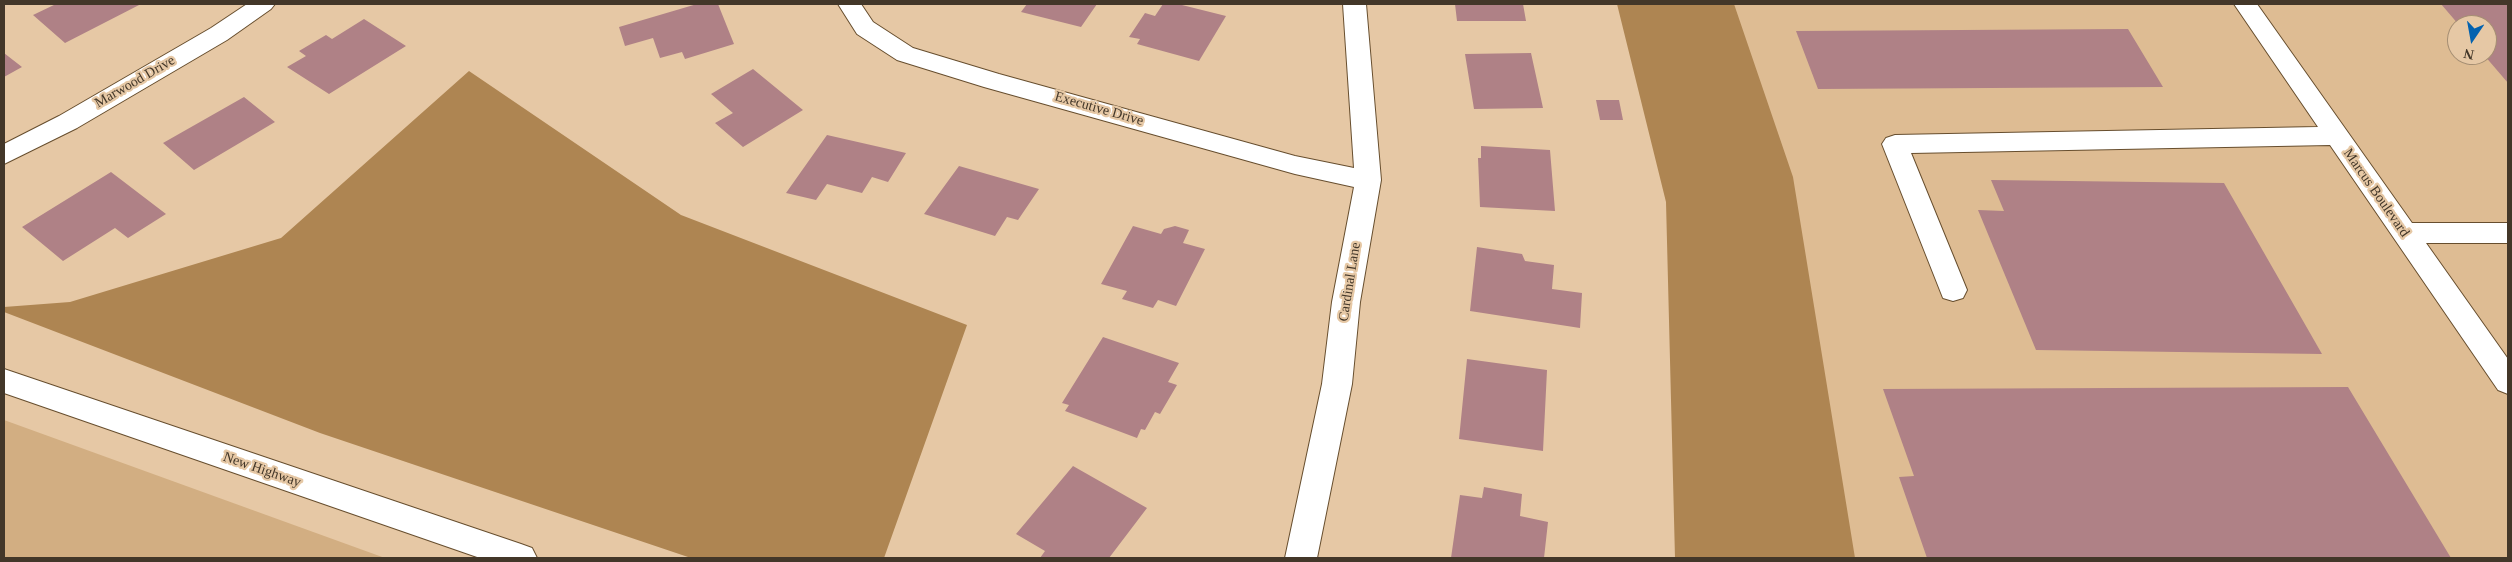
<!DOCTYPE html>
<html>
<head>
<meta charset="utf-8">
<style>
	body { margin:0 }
	#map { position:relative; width:2512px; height:562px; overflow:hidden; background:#e6c8a5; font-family:Georgia,serif }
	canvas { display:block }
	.frame { position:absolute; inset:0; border:5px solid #433729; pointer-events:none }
	.north { position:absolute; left:2447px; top:15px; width:50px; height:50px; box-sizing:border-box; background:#e6c8a5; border:1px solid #a58e73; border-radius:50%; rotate:192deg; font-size:14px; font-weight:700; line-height:20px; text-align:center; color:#433729 }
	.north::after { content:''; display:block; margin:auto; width:18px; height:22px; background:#0362af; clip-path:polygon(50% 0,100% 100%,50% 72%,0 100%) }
</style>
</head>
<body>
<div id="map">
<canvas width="2512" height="562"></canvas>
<div class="frame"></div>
<div class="north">N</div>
</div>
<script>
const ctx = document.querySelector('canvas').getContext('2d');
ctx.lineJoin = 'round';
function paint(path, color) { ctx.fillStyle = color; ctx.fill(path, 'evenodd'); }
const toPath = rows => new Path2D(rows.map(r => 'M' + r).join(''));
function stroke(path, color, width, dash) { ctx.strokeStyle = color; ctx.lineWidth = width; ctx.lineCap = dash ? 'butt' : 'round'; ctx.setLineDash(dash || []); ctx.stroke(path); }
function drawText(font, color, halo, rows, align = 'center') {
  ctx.font = font + ' Georgia,serif'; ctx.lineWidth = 4.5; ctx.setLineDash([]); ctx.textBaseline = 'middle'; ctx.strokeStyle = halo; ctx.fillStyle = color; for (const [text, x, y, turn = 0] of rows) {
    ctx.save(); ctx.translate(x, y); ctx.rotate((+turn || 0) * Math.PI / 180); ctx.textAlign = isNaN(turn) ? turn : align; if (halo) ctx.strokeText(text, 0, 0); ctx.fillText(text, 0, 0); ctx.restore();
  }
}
const built = toPath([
	[1674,4,2508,4,2508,558,1830,558],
	[2457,25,2487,25,2487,55,2457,55]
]);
const green = toPath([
	[4,420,385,558,4,558]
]);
const forest = toPath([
	[1617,4,1734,4,1793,177,1855,558,1675,558,1666,202],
	[469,71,681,215,967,325,884,558,691,558,320,433,4,312,4,307,70,302,281,238]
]);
const building = toPath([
	[56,4,141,4,65,43,33,15],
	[697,4,718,4,734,44,685,59,682,52,660,58,653,38,625,46,619,27],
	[1027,4,1097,4,1081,27,1021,12],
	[1163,4,1178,4,1226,16,1199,61,1137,44,1140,39,1129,37,1145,13,1155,16],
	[1455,4,1523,4,1526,21,1457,21],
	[2441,4,2508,4,2508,83,2484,55,2487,55,2487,25,2459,25],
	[364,19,406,46,329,94,287,67,306,56,299,51,326,35,332,39],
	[2128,29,2163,87,1818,89,1796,31],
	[4,53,22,67,4,77],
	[1531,53,1543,108,1474,109,1465,54],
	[753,69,803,110,743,147,715,123,733,113,711,94],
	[244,97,275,122,194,170,163,143],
	[1596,100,1619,100,1623,120,1600,120],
	[827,135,906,153,888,182,872,177,862,193,827,184,816,200,786,193],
	[1481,146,1550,150,1555,211,1480,207,1478,158,1481,158],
	[959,166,1039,189,1018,220,1007,217,995,236,924,214],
	[111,172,166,214,128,238,115,228,63,261,22,227],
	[1991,180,2224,183,2322,354,2036,350,1978,210,2004,211],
	[1133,226,1161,234,1164,229,1175,226,1189,230,1183,243,1205,249,1176,306,1158,300,1153,308,1122,299,1127,291,1101,284],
	[1477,247,1522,254,1525,261,1554,265,1552,289,1582,293,1580,328,1470,311],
	[1103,337,1179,363,1168,382,1177,385,1160,414,1155,412,1145,430,1141,429,1137,438,1065,411,1069,405,1062,403],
	[1467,359,1547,370,1543,451,1459,439],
	[2348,387,2451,558,1927,558,1899,477,1914,476,1883,389],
	[1073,466,1147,508,1109,558,1040,558,1045,551,1016,534],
	[1484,487,1522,494,1520,516,1548,522,1544,558,1451,558,1460,495,1482,498]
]);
const minor = toPath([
	[247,4,275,4,271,9,227,40,77,128,4,164,4,144,59,116,211,28,247,4],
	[838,4,861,4,873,22,913,48,999,74,1295,156,1354,168,1343,4,1366,4,1381,180,1360,302,1352,384,1317,558,1285,558,1322,384,1332,302,1354,187,1295,174,984,87,897,60,857,34,838,4],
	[2234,4,2257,4,2412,223,2508,223,2508,243,2426,243,2508,359,2508,394,2498,390,2330,145,1911,153,1967,290,1963,298,1953,301,1943,298,1882,144,1886,138,1895,135,2318,127,2234,4],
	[4,369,521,544,532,548,537,558,480,558,4,393,4,369]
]);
const streetNames = [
	["Marwood Drive",135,82,-30],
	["Executive Drive",1099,109,16],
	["Marcus Boulevard",2376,193,55],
	["Cardinal Lane",1350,282,-81],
	["New Highway",262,470,19]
];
paint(built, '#debc93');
paint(green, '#d2ae82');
paint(forest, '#ae8552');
paint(building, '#af8186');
stroke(minor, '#674e2e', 2);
paint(minor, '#fff');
drawText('14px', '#433729', '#e6c8a5', streetNames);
</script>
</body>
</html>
